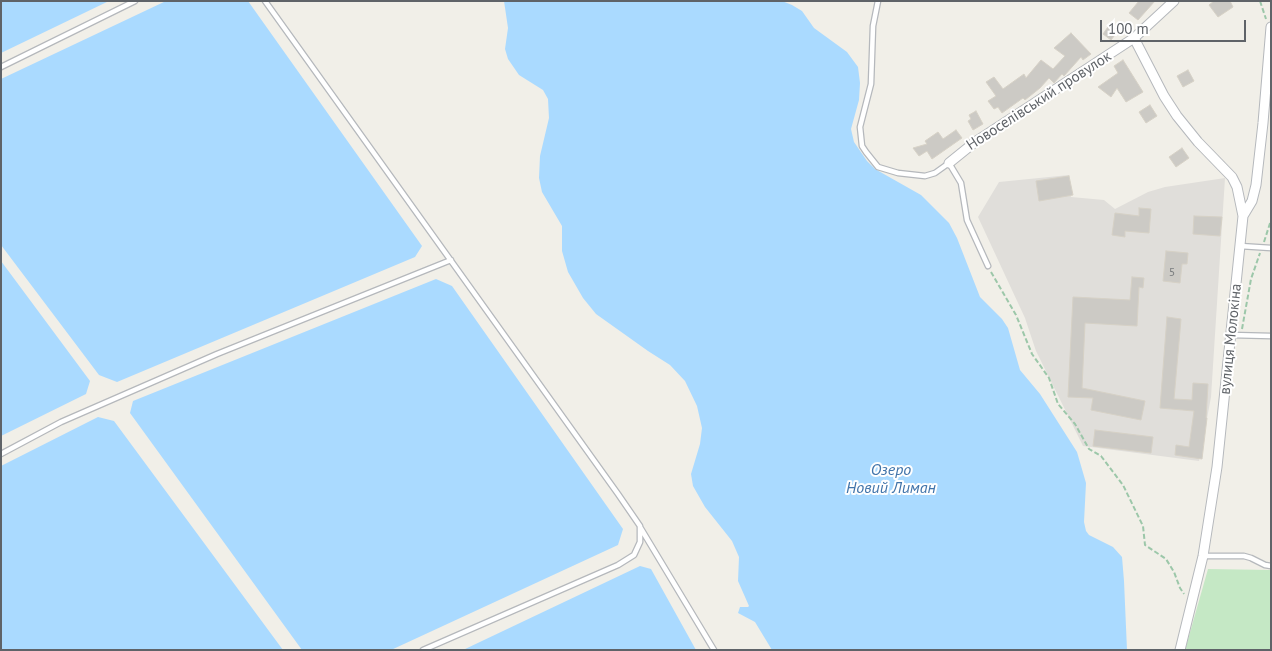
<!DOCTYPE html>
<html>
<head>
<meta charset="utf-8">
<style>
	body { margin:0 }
	#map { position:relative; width:1272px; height:651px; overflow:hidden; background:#f1efe8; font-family:"PT Sans",sans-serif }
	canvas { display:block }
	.frame { position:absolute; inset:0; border:2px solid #5f6368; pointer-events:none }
	.scale { position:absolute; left:1100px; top:20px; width:146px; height:22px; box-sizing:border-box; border:2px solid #5f6368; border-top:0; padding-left:6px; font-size:15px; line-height:18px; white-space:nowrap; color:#5f6368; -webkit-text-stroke:4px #fff; paint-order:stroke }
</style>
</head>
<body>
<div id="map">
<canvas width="1272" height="651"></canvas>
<div class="frame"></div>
<div class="scale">100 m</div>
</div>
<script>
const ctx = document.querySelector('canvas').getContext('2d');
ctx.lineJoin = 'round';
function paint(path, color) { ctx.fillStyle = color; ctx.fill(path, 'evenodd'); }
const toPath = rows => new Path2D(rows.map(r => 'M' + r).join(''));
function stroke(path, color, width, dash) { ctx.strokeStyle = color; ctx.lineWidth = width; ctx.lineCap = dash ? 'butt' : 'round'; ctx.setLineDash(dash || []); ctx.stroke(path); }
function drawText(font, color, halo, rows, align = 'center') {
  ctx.font = font + ' "PT Sans",sans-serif'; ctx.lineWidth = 4; ctx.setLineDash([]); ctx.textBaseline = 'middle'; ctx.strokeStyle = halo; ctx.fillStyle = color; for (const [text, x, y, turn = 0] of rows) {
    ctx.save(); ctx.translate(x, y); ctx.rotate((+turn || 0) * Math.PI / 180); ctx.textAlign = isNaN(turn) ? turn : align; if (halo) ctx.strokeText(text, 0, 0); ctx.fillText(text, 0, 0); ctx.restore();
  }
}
const industrial = toPath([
	[1069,175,1071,197,1104,200,1115,209,1148,192,1165,187,1225,178,1211,397,1199,461,1083,446,1036,351,1025,318,978,217,999,182]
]);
const green = toPath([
	[1208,569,1271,570,1271,650,1185,650]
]);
const water = toPath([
	[1,1,109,1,1,53],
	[166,1,248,1,422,246,415,257,117,382,99,375,1,245,1,79],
	[504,1,782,1,792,5,802,11,814,28,847,52,858,67,860,83,859,100,851,129,854,142,867,161,875,169,921,195,949,223,957,238,980,297,1002,319,1008,328,1020,370,1040,394,1077,452,1086,483,1084,522,1086,531,1089,535,1113,547,1122,557,1124,581,1127,650,772,650,755,622,738,613,740,607,748,607,749,606,738,581,739,557,732,541,705,507,693,486,691,474,700,444,702,428,697,406,685,381,670,365,648,351,596,314,583,298,568,272,562,251,562,226,542,192,539,178,540,156,549,118,548,99,543,90,519,75,508,59,505,49,508,28],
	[1,261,90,381,86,394,1,436],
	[436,279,452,286,623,529,618,545,391,650,302,650,130,413,133,401],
	[98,417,114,421,283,650,1,650,1,466],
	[640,566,651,569,696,650,463,650]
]);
const building = toPath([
	[1139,1,1155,1,1138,20,1129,13,1139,1],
	[1214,1,1230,1,1233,7,1218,17,1209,5,1214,1],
	[1110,24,1118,31,1111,40,1103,34,1110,24],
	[1071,33,1091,54,1083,60,1081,57,1064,76,1062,74,1054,83,1049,78,1040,88,1025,100,1023,98,1002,113,998,107,994,109,988,101,996,96,986,82,994,77,1003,89,1024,74,1026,78,1041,60,1053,69,1065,56,1054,48,1071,33],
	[1123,60,1143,92,1126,102,1117,88,1111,97,1098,87,1118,73,1114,66,1123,60],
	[1188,70,1194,81,1183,87,1177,76,1188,70],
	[1150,105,1157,116,1146,123,1139,112,1150,105],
	[976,111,983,124,973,130,968,121,971,119,969,115,976,111],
	[956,130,962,138,932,159,927,151,919,156,913,148,927,144,925,141,938,132,943,139,956,130],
	[1182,148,1189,158,1176,167,1169,157,1182,148],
	[1069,176,1073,195,1039,201,1036,181,1069,176],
	[1139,208,1151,209,1149,233,1125,231,1125,237,1112,235,1115,213,1139,216,1139,208],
	[1194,216,1222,217,1220,236,1193,234,1194,216],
	[1166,251,1188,253,1187,264,1182,264,1180,283,1163,281,1166,251],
	[1132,277,1144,278,1143,288,1139,287,1137,326,1085,323,1082,388,1145,401,1141,420,1091,410,1093,398,1068,397,1073,297,1130,300,1132,277],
	[1167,317,1181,319,1174,399,1192,400,1193,383,1208,384,1206,418,1207,418,1202,459,1175,455,1176,445,1189,447,1194,411,1160,408,1167,317],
	[1095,430,1153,437,1151,453,1093,446,1095,430]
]);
const path = toPath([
	[1260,1,1266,19],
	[1264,242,1271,220],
	[991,272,1016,315,1032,354,1049,378,1058,404,1075,424,1089,449,1101,456,1123,485,1143,526,1145,545,1166,559,1174,572,1180,588,1184,594],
	[1242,329,1251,279,1260,253]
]);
const service = toPath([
	[265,1,618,494,640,526,640,542,634,555,618,565,423,650],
	[878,1,873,26,871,84,860,127,862,146,866,152,878,167,898,173,925,176,935,173,949,163,961,183,967,220,988,266],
	[1,67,135,1],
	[1240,246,1271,248],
	[1231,335,1271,336],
	[1,454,61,422,217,354,451,260],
	[640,527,714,650],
	[1203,556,1244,556,1251,558,1265,565,1271,566]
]);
const minor = toPath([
	[1134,38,1164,96,1177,116,1198,142,1232,177,1237,187,1243,216],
	[949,163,975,142,1134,38,1174,1],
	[1180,650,1203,556,1217,467,1243,216,1252,201,1256,185,1263,123,1271,27]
]);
const numberNames = [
	["5",1172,273]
];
const streetNames = [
	["Новоселівський провулок",1039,101,-33],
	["вулиця Молокіна",1231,339,-84]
];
const waterNames = [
	["Озеро",891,470],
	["Новий Лиман",891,488]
];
paint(industrial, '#e0deda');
paint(green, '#c5e8c5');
paint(water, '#aadaff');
paint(building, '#cccac5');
stroke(building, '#d6d1c6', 1);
stroke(service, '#b5b8bc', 7);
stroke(minor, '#b5b8bc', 11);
stroke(path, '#9cc7a9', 2, [5, 2.5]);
stroke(service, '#fff', 4.5);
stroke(minor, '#fff', 9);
drawText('12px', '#7a7d7f', null, numberNames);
drawText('15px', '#5f6368', '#fff', streetNames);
drawText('italic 16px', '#4174aa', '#fff', waterNames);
</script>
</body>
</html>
